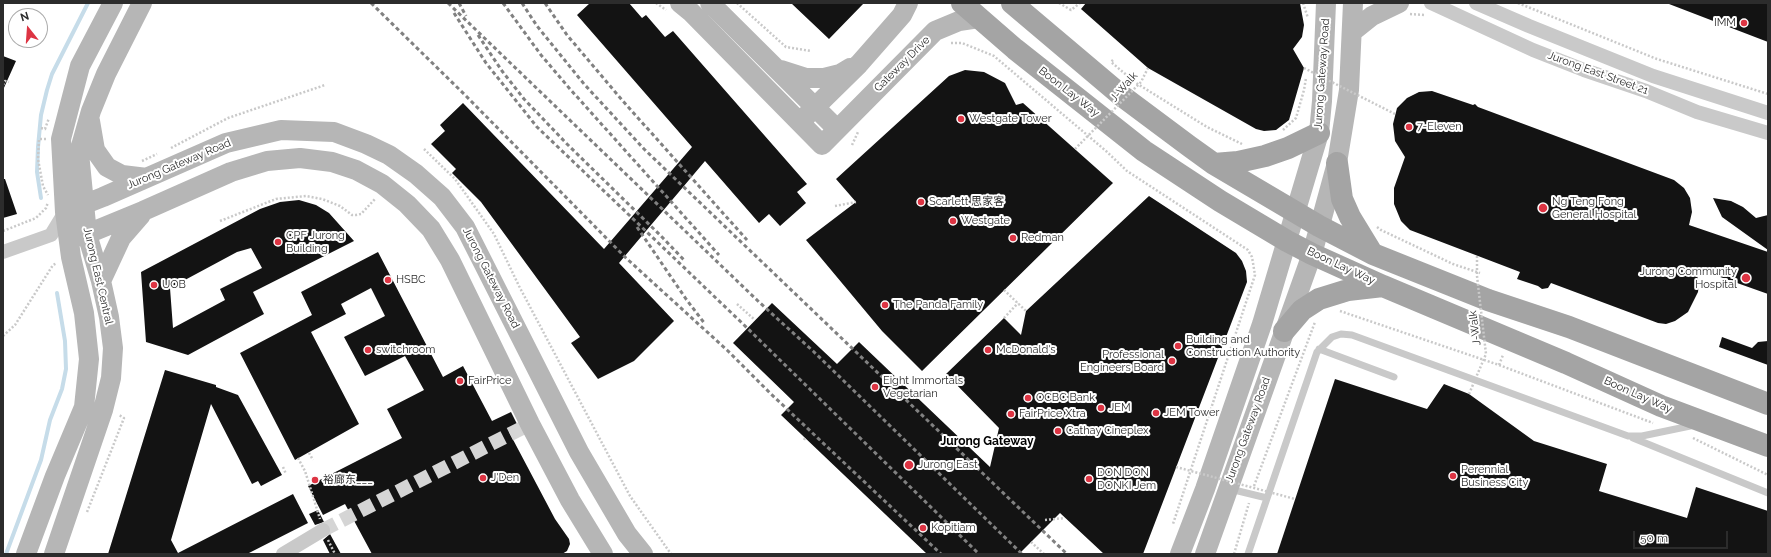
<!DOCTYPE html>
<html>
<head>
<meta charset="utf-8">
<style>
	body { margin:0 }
	#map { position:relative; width:1771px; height:557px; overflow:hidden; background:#fff; font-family:Raleway,sans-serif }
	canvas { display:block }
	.frame { position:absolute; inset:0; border:4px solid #2c2c2c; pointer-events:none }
	.north { position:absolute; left:8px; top:8px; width:40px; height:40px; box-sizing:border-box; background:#fff; border:1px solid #ababab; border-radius:50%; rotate:343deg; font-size:11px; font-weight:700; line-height:16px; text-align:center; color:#2c2c2c }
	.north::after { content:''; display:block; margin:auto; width:14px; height:18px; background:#dd3443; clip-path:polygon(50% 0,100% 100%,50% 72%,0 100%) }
	.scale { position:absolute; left:1633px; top:531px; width:95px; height:18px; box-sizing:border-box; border:2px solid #2c2c2c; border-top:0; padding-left:5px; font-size:12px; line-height:14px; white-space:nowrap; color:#2c2c2c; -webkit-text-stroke:3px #fff; paint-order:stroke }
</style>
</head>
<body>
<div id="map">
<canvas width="1771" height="557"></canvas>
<div class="frame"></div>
<div class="north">N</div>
<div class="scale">50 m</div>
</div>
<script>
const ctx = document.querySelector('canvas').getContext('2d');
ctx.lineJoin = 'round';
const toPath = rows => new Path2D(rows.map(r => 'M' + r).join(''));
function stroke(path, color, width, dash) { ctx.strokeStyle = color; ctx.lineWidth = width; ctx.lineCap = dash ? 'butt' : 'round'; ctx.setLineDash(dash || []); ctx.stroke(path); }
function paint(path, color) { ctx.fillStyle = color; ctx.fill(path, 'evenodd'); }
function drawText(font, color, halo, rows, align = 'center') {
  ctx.font = font + ' Raleway,"Noto Sans SC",sans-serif'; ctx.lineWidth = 4; ctx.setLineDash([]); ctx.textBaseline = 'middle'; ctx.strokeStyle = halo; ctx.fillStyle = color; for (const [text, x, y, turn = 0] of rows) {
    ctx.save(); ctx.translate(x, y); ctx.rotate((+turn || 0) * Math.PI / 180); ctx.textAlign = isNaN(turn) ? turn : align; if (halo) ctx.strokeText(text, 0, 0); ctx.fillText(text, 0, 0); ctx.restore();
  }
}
const stream = toPath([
	[41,198,37,172,38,147,41,115,47,90,52,74,88,3],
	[6,554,41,460,50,420,62,389,66,369,65,341,57,293]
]);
const building = toPath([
	[590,3,629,3,642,18,646,15,665,37,673,31,807,184,797,192,806,203,780,226,769,214,759,223,705,161,619,263,674,321,634,361,598,379,571,343,580,337,481,202,452,173,456,169,431,144,445,131,440,125,463,103,604,249,692,147,577,15],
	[791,3,864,3,829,39],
	[1086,3,1300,3,1304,25,1302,37,1293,49,1304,68,1289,120,1276,130,1264,131,1256,129,1148,68,1081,9],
	[1669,3,1768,3,1768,42,1669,4],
	[3,56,16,61,3,90],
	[965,70,984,72,1005,83,1016,105,1023,103,1113,183,922,371,882,331,806,240,856,202,836,179,949,76],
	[1432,91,1473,105,1475,104,1478,107,1674,180,1684,188,1690,198,1692,212,1689,225,1768,252,1768,294,1695,268,1699,283,1698,292,1688,312,1675,321,1666,324,1658,323,1551,283,1548,288,1542,289,1538,286,1517,279,1520,272,1410,230,1401,221,1394,204,1394,188,1405,157,1395,141,1393,124,1397,108,1407,98,1419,92],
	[3,179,5,179,17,214,3,218],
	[1149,196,1236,253,1242,261,1246,271,1247,282,1143,554,1104,554,1060,513,1019,554,927,554,781,415,794,402,733,343,772,303,837,364,859,342,990,467,999,428,946,374,1004,318,1021,335,1026,311],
	[1713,198,1731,201,1743,207,1756,218,1768,215,1768,250,1722,217],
	[299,200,316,205,329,213,354,241,253,292,264,314,188,355,146,342,141,272,260,209,280,202],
	[251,248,262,268,220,289,225,300,173,328,170,288,237,252],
	[378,252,443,377,463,366,492,421,511,412,519,428,509,432,555,519,569,539,570,544,567,551,562,554,372,554,345,504,323,515,308,486,402,438,387,409,424,390,405,356,365,376,344,337,385,316,371,288,341,304,346,314,311,332,359,424,295,460,240,353,312,315,301,292],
	[1722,337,1752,348,1758,342,1768,341,1768,365,1719,347],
	[165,370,216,385,216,387,238,395,282,475,261,486,258,481,252,484,211,404,171,540,178,553,293,494,308,523,247,554,108,554],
	[1335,379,1427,409,1444,384,1469,394,1534,441,1607,464,1599,491,1687,518,1696,487,1768,511,1768,554,1277,554],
	[318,510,324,522,315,525,309,514],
	[330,534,341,554,330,554,323,540]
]);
const streetTunnel = toPath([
	[323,530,530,424]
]);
const path = toPath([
	[656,3,666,10],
	[737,3,786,47,811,51],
	[1059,3,1071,10,1080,3],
	[1303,3,1308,18],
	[1518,3,1657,59,1768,94],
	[1410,14,1425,15],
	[951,43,962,43,994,56,1106,151,1127,171,1248,250,1252,257,1255,275,1173,524],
	[1113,60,1111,62,1136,83,1207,127,1242,144],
	[3,85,5,81,9,82],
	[41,128,45,129,49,118],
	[1283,130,1296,118,1304,90,1306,78],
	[46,139,39,139,38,159,43,186,48,195],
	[852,145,858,132],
	[171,148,228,118,325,85],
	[424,149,455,179,494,234,519,286,630,496,671,554],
	[142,161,157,154],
	[835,206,856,202],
	[220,221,276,199,306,196,322,199,340,206,352,215,356,215,361,214,375,199],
	[1377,227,1381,230,1453,264,1480,273],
	[3,231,36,218,46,208,48,202],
	[1004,290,1026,311],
	[737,304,755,320],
	[1340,311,1499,365,1653,423],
	[1004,318,1018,303],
	[3,336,15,325,53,265,57,263],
	[1499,365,1503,355],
	[1693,438,1768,475],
	[804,440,805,438],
	[309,453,313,460],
	[298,458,305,471,320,519],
	[283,467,286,474],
	[1254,486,1315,322],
	[87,512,124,418,119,415],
	[1045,520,1065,518],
	[328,540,335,554],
	[1031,542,1044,554],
	[1234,554,1249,503]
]);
const lane = toPath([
	[1319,349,1394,377],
	[1633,438,1768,493],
	[1230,489,1267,498],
	[1248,554,1317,352,1332,337,1341,334,1352,335,1628,436,1642,436,1695,425]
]);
const street = toPath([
	[1431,3,1533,50,1584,70,1646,91,1697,112,1768,133],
	[1476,3,1529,26,1653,76,1768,113],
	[3,252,51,235,65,212],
	[283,554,323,530]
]);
const secondary = toPath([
	[680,3,691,12,822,145,935,31,959,21,979,18],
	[710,3,837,129],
	[1352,32,1372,16,1399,3],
	[781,70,806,78,824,78,840,74,850,68],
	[805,117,859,64,902,15,908,3],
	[90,121,95,150,107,167,122,175,147,178],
	[65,212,103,197,226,143,281,130,334,132,366,144,389,155,416,174,442,197,465,227,579,452,627,534,643,554],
	[69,239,87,234,143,211,231,172,267,161,300,158,332,162,356,170,382,184,407,204,431,229,450,260,530,424,570,500,603,554],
	[101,281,121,238,141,215],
	[26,554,55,476,84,407,89,359,84,313,71,257,65,212,61,139,80,66,113,3],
	[54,554,103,410,111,378,113,348,109,317,101,281,87,234,79,153,91,111,106,74,142,3],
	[1180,554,1205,489,1262,324,1319,133,1322,101,1326,3],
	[1205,554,1312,254,1337,163,1349,90,1353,3]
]);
const primary = toPath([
	[962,3,1015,49,1144,151,1220,201,1287,241,1312,254,1383,286,1566,363,1661,406,1768,446],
	[1012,3,1122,96,1189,146,1214,164,1319,226,1373,254,1488,300,1569,327,1768,404],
	[1337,163,1342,199,1350,217,1372,253],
	[1214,164,1238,162,1265,156,1288,148,1319,133],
	[1284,331,1302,310,1319,299,1348,290,1383,286]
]);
const rail = toPath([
	[371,3,465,95,626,258,728,351,771,394,941,554],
	[448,3,759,302,813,351,1022,554],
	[459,3,466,16],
	[503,3,541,55,570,89,719,255],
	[522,3,537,26,584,84,644,149,1067,554],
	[545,3,567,35,622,100,747,240],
	[454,13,486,63,537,127,741,322,979,554],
	[478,35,502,71,524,99,567,144,661,236,685,261],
	[637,227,686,299,705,324]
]);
const pathBridge = toPath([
	[1304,68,1395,114],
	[1075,149,1141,82,1148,68],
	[1469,394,1486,354,1477,276,1477,256],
	[1176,467,1295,499]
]);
const markers = [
	[1744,23,4,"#dd3443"],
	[961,119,4,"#dd3443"],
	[1409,127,4,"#dd3443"],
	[921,202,4,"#dd3443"],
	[1543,208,5,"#dd3443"],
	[953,221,4,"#dd3443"],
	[1013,238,4,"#dd3443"],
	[278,242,4,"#dd3443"],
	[1746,278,5,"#dd3443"],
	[388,280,4,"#dd3443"],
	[154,285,4,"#dd3443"],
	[885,305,4,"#dd3443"],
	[1178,346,4,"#dd3443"],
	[368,350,4,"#dd3443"],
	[988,350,4,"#dd3443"],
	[1172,361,4,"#dd3443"],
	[460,381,4,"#dd3443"],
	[875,387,4,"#dd3443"],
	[1028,398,4,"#dd3443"],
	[1101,408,4,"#dd3443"],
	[1156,413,4,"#dd3443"],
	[1011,414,4,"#dd3443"],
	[1058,431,4,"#dd3443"],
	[909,465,5,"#dd3443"],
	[1453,476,4,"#dd3443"],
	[483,478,4,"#dd3443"],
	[1089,479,4,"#dd3443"],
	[315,480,4,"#dd3443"],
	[923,528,4,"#dd3443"]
];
const poiNames = [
	["IMM",1736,23,"right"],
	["Westgate Tower",969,119],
	["7-Eleven",1417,127],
	["Scarlett 思家客",929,202],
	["Ng Teng Fong",1552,202],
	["General Hospital",1552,215],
	["Westgate",961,221],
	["CPF Jurong",286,236],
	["Building",286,249],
	["Redman",1021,238],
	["Jurong Community",1737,272,"right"],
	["Hospital",1737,285,"right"],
	["HSBC",396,280],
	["UOB",162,285],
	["The Panda Family",893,305],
	["Building and",1186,340],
	["Construction Authority",1186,353],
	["switchroom",376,350],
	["McDonald's",996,350],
	["Professional",1164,355,"right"],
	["Engineers Board",1164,368,"right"],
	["FairPrice",468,381],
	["Eight Immortals",883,381],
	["Vegetarian",883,394],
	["OCBC Bank",1036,398],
	["JEM",1109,408],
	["JEM Tower",1164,413],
	["FairPrice Xtra",1019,414],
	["Cathay Cineplex",1066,431],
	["Jurong East",918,465],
	["Perennial",1461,470],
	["Business City",1461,483],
	["DON DON",1097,473],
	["DONKI Jem",1097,486],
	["J'Den",491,478],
	["裕廊东___",323,480],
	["Kopitiam",931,528]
];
const streetNames = [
	["Gateway Drive",902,64,-45],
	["Jurong East Street 21",1598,73,20],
	["Jurong Gateway Road",1322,74,-86],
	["J-Walk",1124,87,-49],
	["Boon Lay Way",1069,92,38],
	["Jurong Gateway Road",179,164,-23],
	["Boon Lay Way",1341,266,25],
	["Jurong East Central",98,276,77],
	["Jurong Gateway Road",491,278,63],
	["J-Walk",1475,328,-97],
	["Boon Lay Way",1638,395,24],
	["Jurong Gateway Road",1248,430,-70]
];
const neighbourhoodNames = [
	["Jurong Gateway",987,441]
];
stroke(stream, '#c6dce9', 4);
paint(building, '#131313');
stroke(streetTunnel, '#d5d5d5', 14, [14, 7]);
stroke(path, '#c9c9c9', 2.5, [2, 2]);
stroke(lane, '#c9c9c9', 7);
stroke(street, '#c9c9c9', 14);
stroke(secondary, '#b6b6b6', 20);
stroke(primary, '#a4a4a4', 22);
stroke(rail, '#818181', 3, [4, 3]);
stroke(pathBridge, '#c9c9c9', 2.5, [2, 2]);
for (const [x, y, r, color] of markers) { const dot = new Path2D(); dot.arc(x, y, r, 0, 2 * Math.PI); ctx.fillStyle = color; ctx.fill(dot); stroke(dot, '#fff', 1.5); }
drawText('11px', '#2c2c2c', '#fff', poiNames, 'left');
drawText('11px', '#2c2c2c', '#fff', streetNames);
drawText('bold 12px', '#000', '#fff', neighbourhoodNames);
</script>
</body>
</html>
